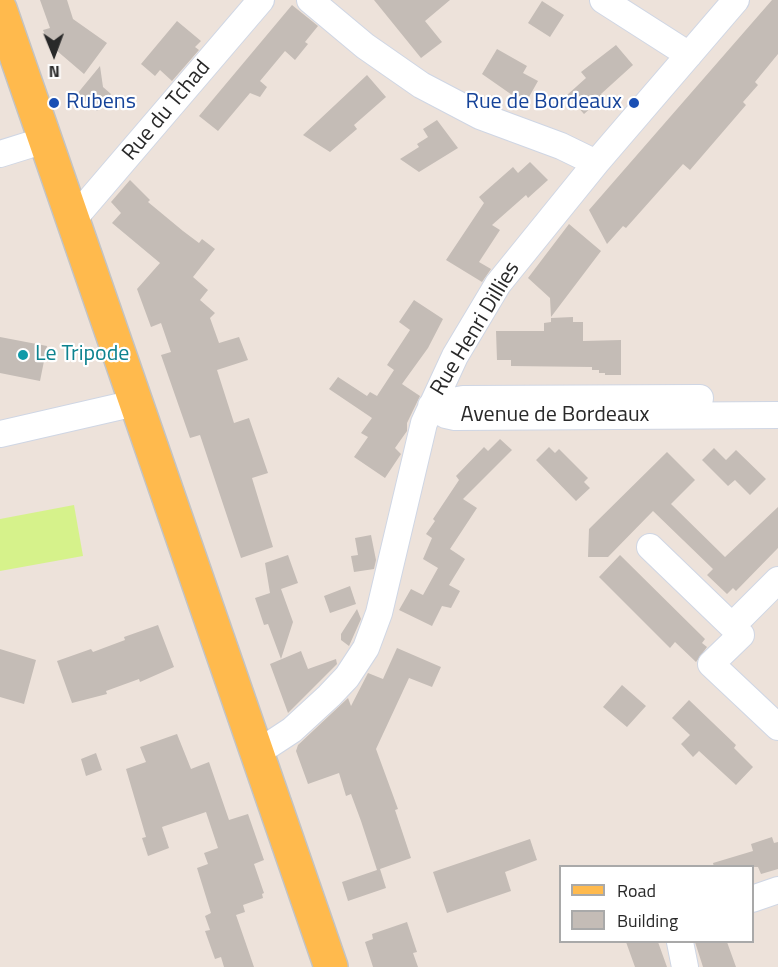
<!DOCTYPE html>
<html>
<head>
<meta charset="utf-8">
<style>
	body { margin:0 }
	#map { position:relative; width:778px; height:967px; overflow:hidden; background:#ede2da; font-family:"Titillium Web",sans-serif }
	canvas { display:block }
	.legend { position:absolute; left:559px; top:865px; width:195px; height:78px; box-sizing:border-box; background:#fff; border:2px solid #a9a9a9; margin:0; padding:8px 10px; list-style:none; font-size:18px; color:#292929 }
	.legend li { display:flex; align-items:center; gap:12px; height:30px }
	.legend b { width:30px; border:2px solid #a9a9a9 }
	.north { position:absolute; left:24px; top:24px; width:60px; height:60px; -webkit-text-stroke:4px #fff; paint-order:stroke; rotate:179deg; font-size:16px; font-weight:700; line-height:24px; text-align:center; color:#292929 }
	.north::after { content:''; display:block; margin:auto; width:21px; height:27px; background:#292929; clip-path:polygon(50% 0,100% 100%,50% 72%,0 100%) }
</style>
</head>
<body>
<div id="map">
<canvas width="778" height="967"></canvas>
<ul class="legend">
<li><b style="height:8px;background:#ffba4d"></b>Road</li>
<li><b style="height:16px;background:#c4bcb6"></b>Building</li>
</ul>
<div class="north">N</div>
</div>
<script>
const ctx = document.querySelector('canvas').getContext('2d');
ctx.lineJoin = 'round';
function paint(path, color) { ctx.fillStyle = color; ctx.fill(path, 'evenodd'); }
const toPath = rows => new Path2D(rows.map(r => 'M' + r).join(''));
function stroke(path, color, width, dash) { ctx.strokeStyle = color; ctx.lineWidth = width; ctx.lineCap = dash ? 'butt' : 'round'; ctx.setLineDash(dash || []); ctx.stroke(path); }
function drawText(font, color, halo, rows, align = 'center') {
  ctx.font = font + ' "Titillium Web",sans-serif'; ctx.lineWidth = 4.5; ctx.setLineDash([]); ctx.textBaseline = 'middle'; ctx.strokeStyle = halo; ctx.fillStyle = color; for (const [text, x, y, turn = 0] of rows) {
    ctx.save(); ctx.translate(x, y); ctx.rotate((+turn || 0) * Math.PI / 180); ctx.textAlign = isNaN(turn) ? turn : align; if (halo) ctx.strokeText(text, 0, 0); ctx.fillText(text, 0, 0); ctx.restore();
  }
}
const pitch = toPath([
	[74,505,83,556,0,571,0,519]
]);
const building = toPath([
	[40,0,67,0,73,19,107,43,84,74,49,44,43,30,50,28],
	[374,0,450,0,425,21,442,42,421,58],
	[772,0,778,0,778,54,755,82,758,85,743,102,746,105,690,170,683,164,626,228,623,226,607,244,589,210],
	[542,1,564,15,550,37,528,23],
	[292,5,318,26,305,42,308,44,295,60,285,51,260,81,267,87,260,97,250,93,218,131,199,116],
	[177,21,201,41,195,47,199,50,172,81,160,70,155,76,141,64],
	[616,45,633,65,601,94,603,97,584,114,567,95,586,78,581,72],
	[497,49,527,66,523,73,538,81,525,104,482,74],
	[100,66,103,87,111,94,97,111,77,94],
	[367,75,386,97,354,125,357,129,330,152,303,135],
	[437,120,458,148,419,172,400,159,419,147,417,144,428,137,423,129],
	[530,162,548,180,528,198,526,195,492,225,500,230,479,262,491,269,482,282,446,260,484,203,479,197,513,167,518,173],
	[130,180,150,200,148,202,183,231,199,243,202,239,215,249,193,277,208,290,200,300,215,313,210,318,219,343,239,337,248,360,217,370,234,423,249,418,268,473,252,478,273,547,241,558,200,435,190,438,161,355,171,352,161,323,151,327,137,289,160,263,112,223,121,213,111,202],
	[569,224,601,251,551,317,550,298,528,278],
	[414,300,443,319,428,348,402,384,420,396,407,423,407,431,395,448,401,454,385,478,354,457,368,437,361,433,372,418,329,389,338,377,367,396,370,392,377,396,394,370,387,365,410,330,399,322],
	[573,317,573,322,583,322,583,341,621,340,621,375,605,375,605,373,599,373,599,370,592,370,592,367,511,366,511,360,497,360,496,331,544,331,544,323,551,322,551,318],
	[0,337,47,346,40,381,0,373],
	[500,439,512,450,463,499,477,508,450,549,465,559,449,585,460,591,451,608,442,606,432,626,399,610,411,589,423,595,438,568,423,559,432,538,426,534,435,521,433,519,459,480,456,476,484,447,488,451],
	[549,447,555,453,559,449,588,478,584,482,590,488,576,501,536,460],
	[714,448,726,460,736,450,766,479,750,495,735,480,728,486,702,460],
	[667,452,695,480,671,504,725,557,778,507,778,548,736,591,733,588,727,594,707,575,713,569,653,511,608,557,588,557,589,529],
	[371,535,376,560,374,569,354,572,351,556,358,555,355,538],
	[288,555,298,583,281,589,293,622,281,659,268,624,264,625,255,598,270,593,265,563],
	[620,555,705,639,702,643,707,647,696,662,675,642,670,648,599,577],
	[350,586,356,604,330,613,324,596],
	[357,609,361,619,349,646,341,640,341,634],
	[158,625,174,667,140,682,139,679,106,691,107,694,72,703,57,661,91,649,93,652,125,640,124,637],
	[397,648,441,667,432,687,409,678,376,749,398,809,395,810,411,858,380,869,386,888,348,901,342,882,377,870,361,821,351,794,346,796,339,773,308,784,296,751,298,745,348,698,351,706,368,673,383,679],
	[0,649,36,660,24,704,0,697],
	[301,651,308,669,336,659,337,664,288,713,270,664],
	[622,685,646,706,627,727,603,707],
	[689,700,736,745,734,748,753,767,736,785,699,751,693,757,681,744,690,735,672,718],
	[177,734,191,769,209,762,229,820,248,814,264,860,254,864,264,893,262,894,263,898,243,905,245,912,236,915,254,967,224,967,221,957,215,959,205,931,210,930,205,916,211,913,197,868,208,864,204,853,218,848,206,812,162,827,169,848,148,856,142,838,146,837,126,769,146,762,140,747],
	[96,753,102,770,86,776,81,759],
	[772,837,774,843,778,842,778,869,761,874,758,867,714,867,713,863,753,851,751,844],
	[530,839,537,860,505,872,511,891,447,913,433,872],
	[407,922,417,952,413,953,418,967,373,967,365,942,373,939,372,934],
	[626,942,658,942,667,967,635,967],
	[695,942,727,942,736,967,703,967]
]);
const minor = toPath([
	[310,0,365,46,421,85,480,116,561,146,596,163],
	[603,0,689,55],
	[0,154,45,140],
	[72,221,261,0],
	[437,404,463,399,700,398],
	[431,406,446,415,455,417,778,415],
	[0,434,135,403],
	[650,547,732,626],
	[778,580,732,626,741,635,711,664,778,727],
	[257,753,292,730,329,696,347,677,366,648,379,613,424,423,455,356,498,284,596,163,736,0],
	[752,899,778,890],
	[680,942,685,967]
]);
const major = toPath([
	[0,9,331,967]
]);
const markers = [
	[54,103,6,"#1a4fb4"],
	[634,103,6,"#1a4fb4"],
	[23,355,6,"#0f9aa8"]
];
const transitNames = [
	["Rubens",66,103],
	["Rue de Bordeaux",622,103,"right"]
];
const streetNames = [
	["Rue du Tchad",167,111,-50],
	["Rue Henri Dillies",476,329,-59],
	["Avenue de Bordeaux",555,416]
];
const cultureNames = [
	["Le Tripode",35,355]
];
paint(pitch, '#d6f28b');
paint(building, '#c4bcb6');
stroke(minor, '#cfd6e4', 28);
stroke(major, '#c3c3c3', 36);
stroke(minor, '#fff', 26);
stroke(major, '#ffba4d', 33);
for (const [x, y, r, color] of markers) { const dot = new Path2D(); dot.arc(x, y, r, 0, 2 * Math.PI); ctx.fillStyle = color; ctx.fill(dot); stroke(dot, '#fff', 2); }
drawText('22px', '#164399', '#fff', transitNames, 'left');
drawText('22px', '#292929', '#fff', streetNames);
drawText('22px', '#0d838f', '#fff', cultureNames, 'left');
</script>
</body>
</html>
